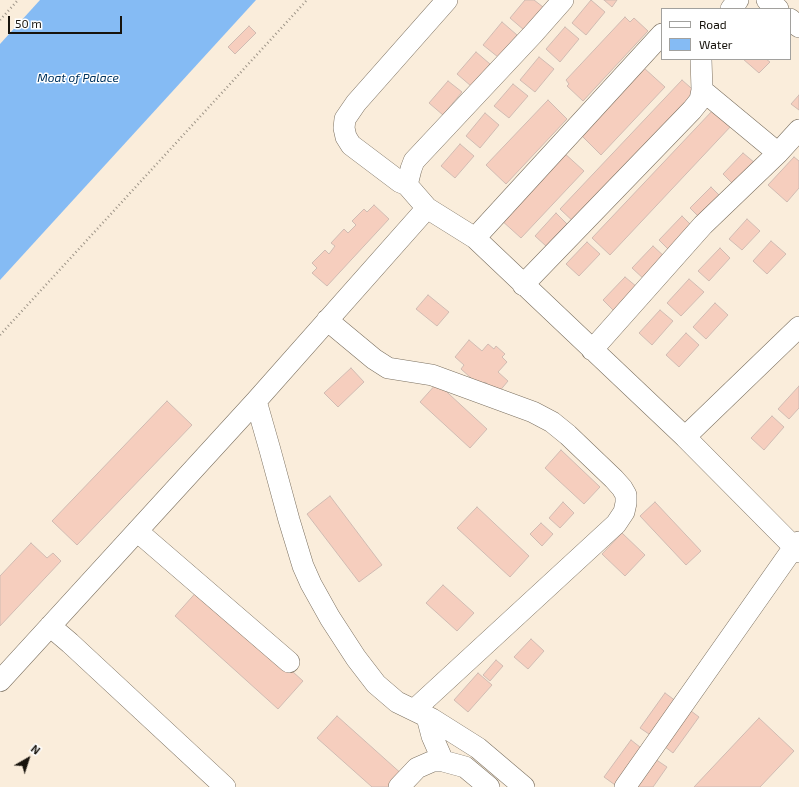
<!DOCTYPE html>
<html>
<head>
<meta charset="utf-8">
<style>
	body { margin:0 }
	#map { position:relative; width:799px; height:787px; overflow:hidden; background:#faeddb; font-family:"Exo 2",sans-serif }
	canvas { display:block }
	.legend { position:absolute; left:661px; top:8px; width:130px; height:52px; box-sizing:border-box; background:#fff; border:1px solid #a2a19e; margin:0; padding:5px 7px; list-style:none; font-size:12px; color:#17130c }
	.legend li { display:flex; align-items:center; gap:8px; height:20px }
	.legend b { width:20px; border:1px solid #a2a19e }
	.north { position:absolute; left:8px; top:739px; width:40px; height:40px; -webkit-text-stroke:3px #fff; paint-order:stroke; rotate:39deg; font-size:11px; font-weight:700; line-height:16px; text-align:center; color:#17130c }
	.north::after { content:''; display:block; margin:auto; width:14px; height:18px; background:#17130c; clip-path:polygon(50% 0,100% 100%,50% 72%,0 100%) }
	.scale { position:absolute; left:8px; top:16px; width:114px; height:18px; box-sizing:border-box; border:2px solid #17130c; border-top:0; padding-left:5px; font-size:12px; line-height:14px; white-space:nowrap; color:#17130c; -webkit-text-stroke:3px #fff; paint-order:stroke }
</style>
</head>
<body>
<div id="map">
<canvas width="799" height="787"></canvas>
<ul class="legend">
<li><b style="height:5px;background:#fff"></b>Road</li>
<li><b style="height:11px;background:#85bbf4"></b>Water</li>
</ul>
<div class="north">N</div>
<div class="scale">50 m</div>
</div>
<script>
const ctx = document.querySelector('canvas').getContext('2d');
ctx.lineJoin = 'round';
function paint(path, color) { ctx.fillStyle = color; ctx.fill(path, 'evenodd'); }
const toPath = rows => new Path2D(rows.map(r => 'M' + r).join(''));
function stroke(path, color, width, dash) { ctx.strokeStyle = color; ctx.lineWidth = width; ctx.lineCap = dash ? 'butt' : 'round'; ctx.setLineDash(dash || []); ctx.stroke(path); }
function drawText(font, color, halo, rows, align = 'center') {
  ctx.font = font + ' "Exo 2",sans-serif'; ctx.lineWidth = 3; ctx.setLineDash([]); ctx.textBaseline = 'middle'; ctx.strokeStyle = halo; ctx.fillStyle = color; for (const [text, x, y, turn = 0] of rows) {
    ctx.save(); ctx.translate(x, y); ctx.rotate((+turn || 0) * Math.PI / 180); ctx.textAlign = isNaN(turn) ? turn : align; if (halo) ctx.strokeText(text, 0, 0); ctx.fillText(text, 0, 0); ctx.restore();
  }
}
const water = toPath([
	[40,0,256,0,0,280,0,44]
]);
const building = toPath([
	[525,0,534,0,543,7,524,30,510,18,525,0],
	[591,0,605,12,586,35,572,23,591,0],
	[604,0,617,0,612,7,604,0],
	[625,17,630,22,634,18,648,31,583,101,567,86,569,84,566,80,625,17],
	[502,22,517,35,498,57,483,45,502,22],
	[249,26,256,33,235,54,228,47,249,26],
	[565,27,579,39,560,62,546,49,565,27],
	[476,52,490,64,471,86,457,74,476,52],
	[539,57,554,69,535,92,520,80,539,57],
	[743,59,766,59,770,62,759,73,743,59],
	[644,68,665,87,601,155,581,135,644,68],
	[682,80,699,95,577,225,560,209,682,80],
	[448,81,462,92,443,115,429,103,448,81],
	[513,84,528,96,509,118,494,106,513,84],
	[799,95,799,110,791,104,799,95],
	[548,100,567,119,506,184,486,165,548,100],
	[714,109,732,125,610,255,592,238,714,109],
	[485,113,499,125,480,148,466,136,485,113],
	[460,144,474,156,455,178,441,166,460,144],
	[563,152,584,171,521,238,500,219,563,152],
	[743,153,755,163,734,185,723,174,743,153],
	[794,157,799,161,799,188,787,202,768,185,794,157],
	[711,187,722,198,702,220,690,208,711,187],
	[374,205,389,219,327,286,312,273,317,268,312,263,325,250,329,254,335,246,331,243,344,229,348,233,356,225,352,221,364,209,367,212,374,205],
	[556,213,567,224,546,246,535,236,556,213],
	[682,216,694,228,671,252,659,240,682,216],
	[747,219,760,231,742,250,729,239,747,219],
	[771,241,786,254,767,274,753,261,771,241],
	[587,242,600,254,579,276,566,264,587,242],
	[653,246,666,258,645,280,632,268,653,246],
	[720,248,730,258,709,281,698,271,720,248],
	[625,277,637,287,614,311,603,300,625,277],
	[689,279,704,292,681,316,667,303,689,279],
	[428,295,449,312,437,326,416,309,428,295],
	[715,303,728,315,706,339,693,327,715,303],
	[660,310,673,321,652,345,639,333,660,310],
	[686,333,699,345,679,367,666,355,686,333],
	[469,340,482,351,488,344,494,349,496,346,505,354,502,357,507,362,498,372,508,381,498,393,485,382,481,387,461,369,464,365,455,357,469,340],
	[351,368,364,382,338,407,324,393,351,368],
	[437,383,487,429,470,448,420,402,437,383],
	[799,386,799,408,789,419,778,409,799,386],
	[167,401,192,425,77,545,52,521,167,401],
	[772,416,784,427,764,450,751,438,772,416],
	[561,450,600,487,584,504,545,468,561,450],
	[330,496,382,565,359,582,307,514,330,496],
	[563,502,574,513,560,528,549,518,563,502],
	[655,502,701,551,686,565,640,516,655,502],
	[477,507,529,556,510,577,457,528,477,507],
	[541,523,553,534,542,546,530,534,541,523],
	[622,533,645,555,625,576,602,554,622,533],
	[31,543,47,558,53,553,61,561,0,626,0,576,31,543],
	[443,585,474,613,457,631,426,603,443,585],
	[200,588,303,681,278,709,175,616,200,588],
	[531,639,544,651,528,669,514,657,531,639],
	[496,660,503,666,490,681,483,675,496,660],
	[478,673,492,685,468,712,454,700,478,673],
	[665,693,680,704,655,738,640,728,665,693],
	[687,708,699,717,673,753,660,743,687,708],
	[337,716,404,776,394,787,372,787,317,738,337,716],
	[759,718,794,751,760,787,694,787,759,718],
	[631,740,645,751,618,787,604,777,631,740],
	[652,757,667,767,653,787,630,787,652,757]
]);
const path = toPath([
	[0,20,18,0],
	[0,335,307,0]
]);
const minor = toPath([
	[563,0,533,34,414,161,411,169,407,185,427,208,475,238,685,437,799,552],
	[767,0,778,9],
	[731,9,738,0],
	[790,19,799,27],
	[702,90,778,153],
	[407,185,400,182,351,145,346,137,344,128,345,119,356,103,447,0],
	[475,238,662,34],
	[523,285,692,110,700,100,702,90,701,59],
	[327,320,374,359,388,368,432,375,533,412,552,422,568,435,614,479,622,488,626,495,626,503,624,512,616,524,414,710],
	[592,350,703,225,778,153,799,130],
	[256,401,270,450,289,520,303,566,311,584,330,618,356,658,376,684,397,702,432,719,478,748,524,787],
	[685,437,799,327],
	[137,531,289,662],
	[50,626,70,643,225,787],
	[0,681,256,401,427,208],
	[427,717,432,736,443,761],
	[399,787,417,768,433,761,443,761,465,767,489,787],
	[625,787,794,547,799,542]
]);
const waterNames = [
	["Moat of Palace",78,78]
];
paint(water, '#85bbf4');
paint(building, '#f6cebe');
stroke(building, '#d0bbb2', 1);
stroke(minor, '#7b7060', 22);
stroke(path, '#9c9386', 2.5, [1, 3]);
stroke(minor, '#fff', 21);
drawText('italic 12px', '#003460', '#fff', waterNames);
</script>
</body>
</html>
